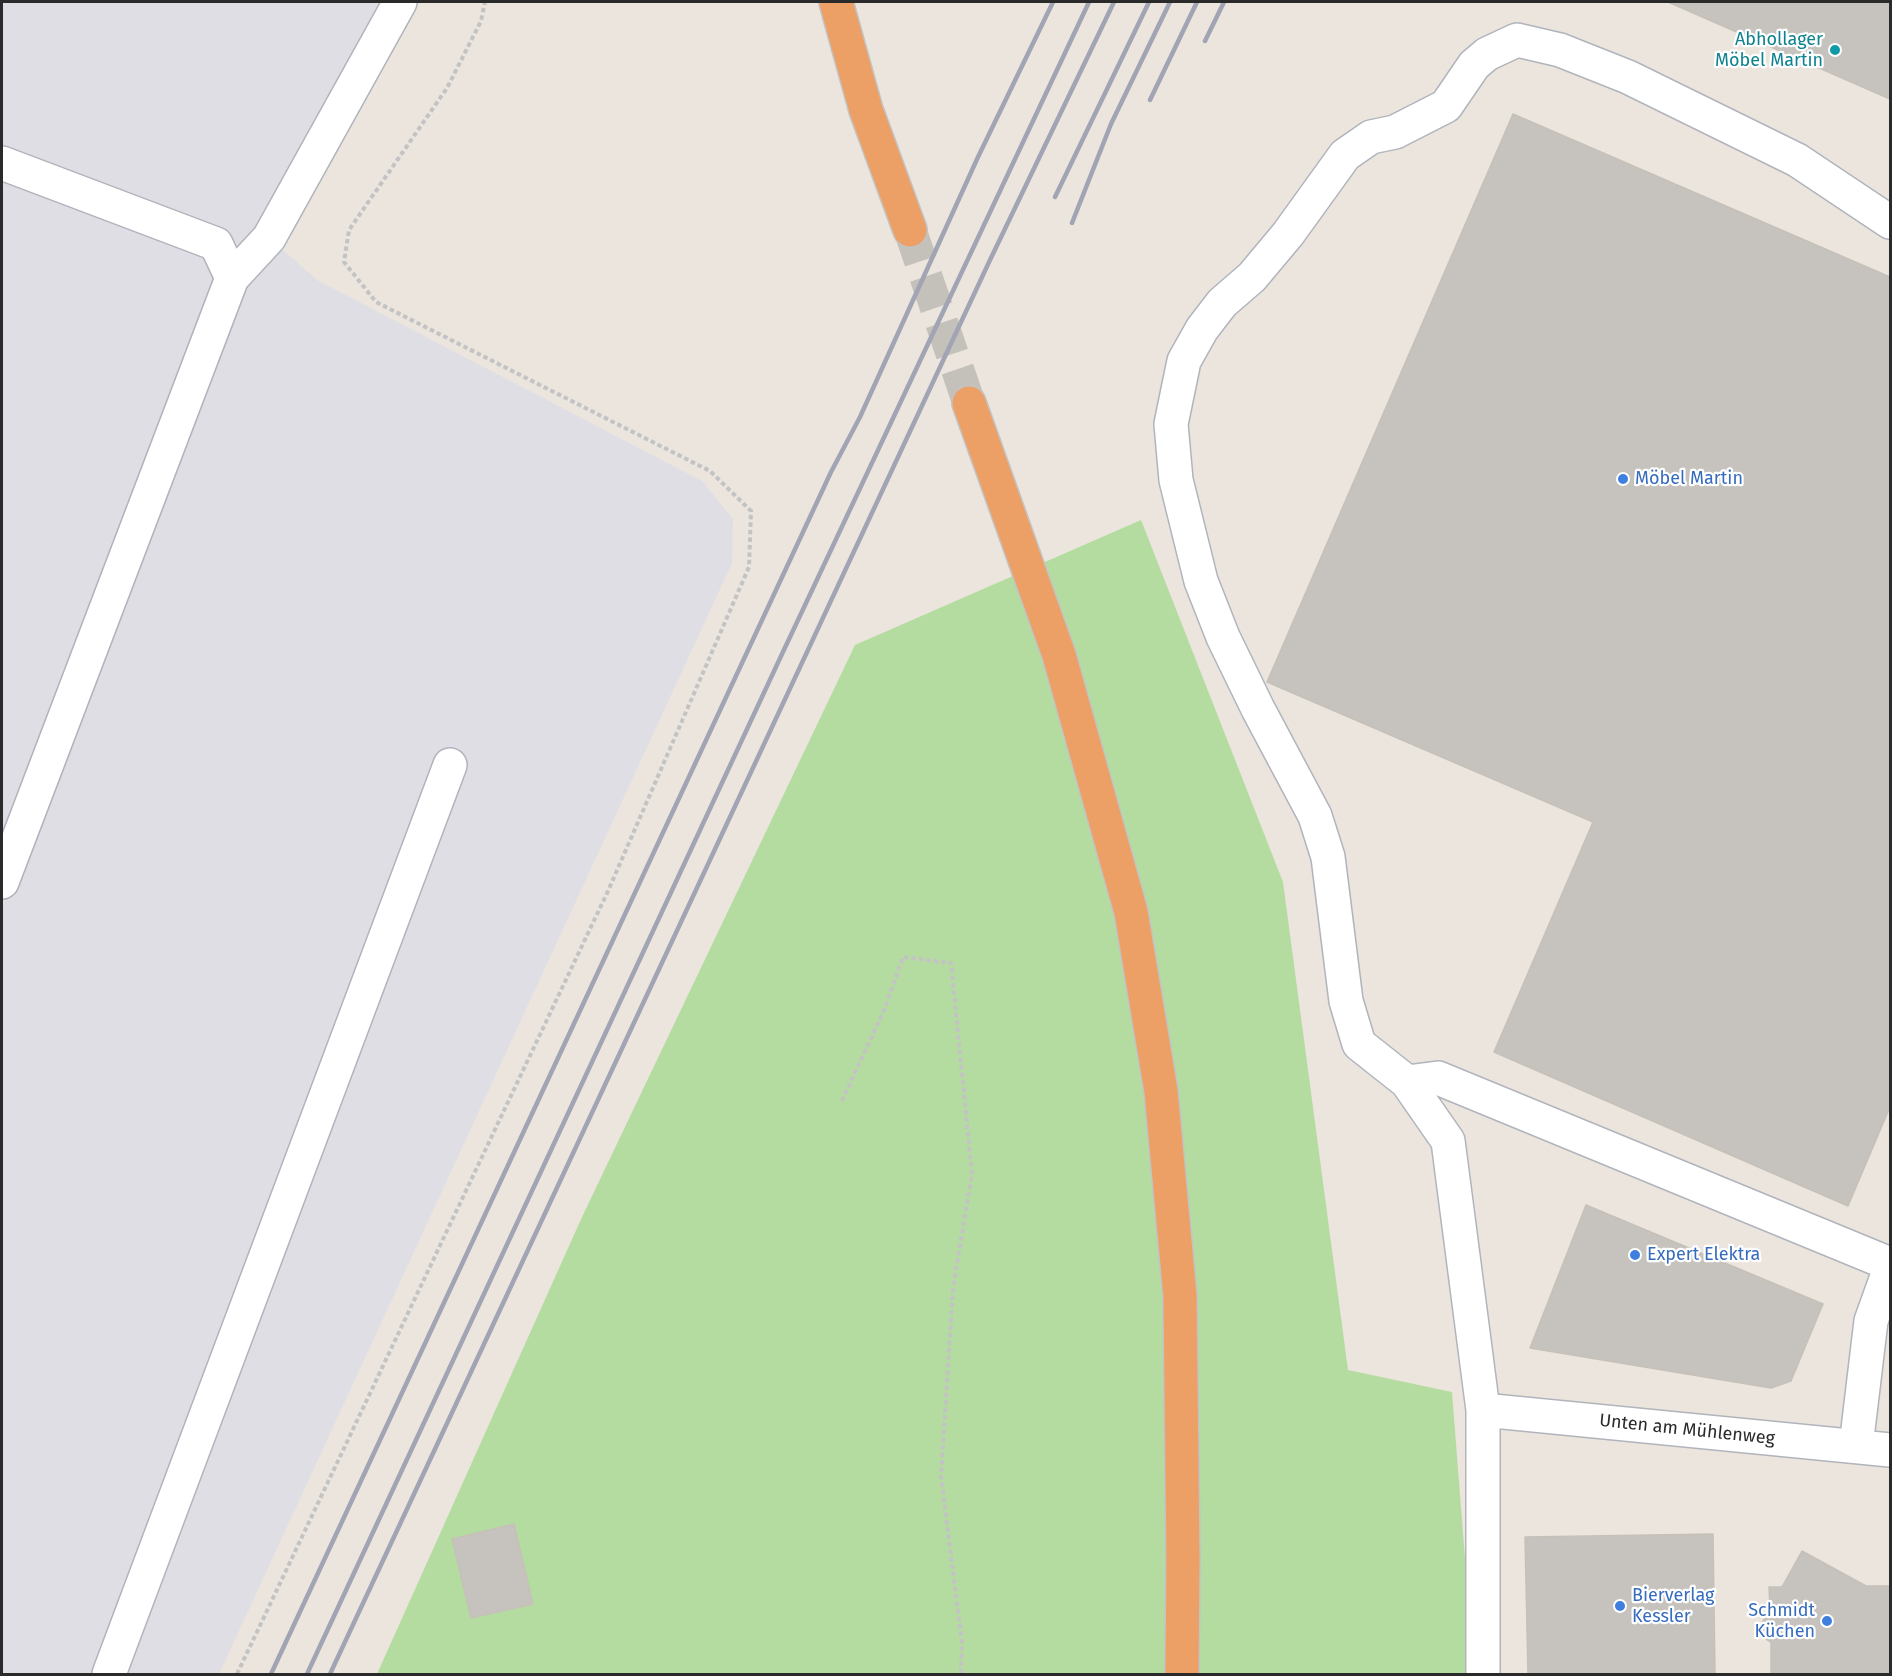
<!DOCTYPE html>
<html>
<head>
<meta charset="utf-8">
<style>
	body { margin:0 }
	#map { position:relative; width:1892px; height:1676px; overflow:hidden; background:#ebe5de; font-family:"Fira Sans",sans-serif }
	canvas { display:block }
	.frame { position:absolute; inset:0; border:3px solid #2a2a2a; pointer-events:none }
</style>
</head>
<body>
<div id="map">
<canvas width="1892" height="1676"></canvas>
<div class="frame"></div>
</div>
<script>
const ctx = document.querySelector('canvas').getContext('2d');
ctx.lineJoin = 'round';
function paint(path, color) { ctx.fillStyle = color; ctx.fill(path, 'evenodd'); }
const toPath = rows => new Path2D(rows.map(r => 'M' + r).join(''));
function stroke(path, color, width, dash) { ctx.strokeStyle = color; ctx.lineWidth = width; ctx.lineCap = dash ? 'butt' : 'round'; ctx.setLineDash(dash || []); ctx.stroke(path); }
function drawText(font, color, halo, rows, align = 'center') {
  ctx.font = font + ' "Fira Sans",sans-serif'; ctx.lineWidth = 4.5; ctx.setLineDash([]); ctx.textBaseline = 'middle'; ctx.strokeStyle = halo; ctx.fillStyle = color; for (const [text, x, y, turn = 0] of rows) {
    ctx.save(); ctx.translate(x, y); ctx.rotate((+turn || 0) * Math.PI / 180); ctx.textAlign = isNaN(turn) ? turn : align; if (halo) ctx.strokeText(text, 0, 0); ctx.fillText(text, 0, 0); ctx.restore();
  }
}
const industrial = toPath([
	[2,2,394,2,263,211,260,219,269,238,317,280,702,481,733,519,732,563,219,1674,2,1674]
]);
const green = toPath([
	[1141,520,1283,882,1348,1370,1452,1392,1474,1674,377,1674,582,1217,855,645]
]);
const building = toPath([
	[1668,2,1890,2,1890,99,1668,2],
	[1513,114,1890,277,1890,1107,1848,1206,1494,1052,1593,822,1267,682,1513,114],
	[1586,1205,1823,1304,1791,1381,1771,1388,1530,1348,1586,1205],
	[514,1524,533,1604,471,1618,452,1539,514,1524],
	[1713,1534,1715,1674,1528,1674,1525,1537,1713,1534],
	[1802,1551,1866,1586,1890,1586,1890,1674,1771,1674,1771,1642,1756,1633,1770,1609,1769,1587,1782,1587,1802,1551]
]);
const highwayTunnel = toPath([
	[910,230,969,403]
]);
const path = toPath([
	[842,1101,885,1008,903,957,951,963,972,1174,953,1288,941,1476,962,1643,961,1674],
	[237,1674,608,891,749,567,751,511,710,471,376,302,344,262,349,230,447,88,481,21,485,2]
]);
const minor = toPath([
	[2,163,216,244,232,278],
	[2,882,232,278,269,238,400,2],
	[1407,1082,1438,1078,1890,1264],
	[1483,1410,1890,1450],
	[1856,1446,1871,1321,1890,1268],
	[109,1674,450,765],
	[1483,1674,1483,1410,1448,1141,1407,1082,1359,1044,1346,1001,1328,857,1315,816,1258,709,1223,637,1201,581,1176,480,1171,424,1184,361,1202,329,1222,303,1252,277,1288,234,1345,155,1371,137,1395,132,1446,106,1474,65,1487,54,1517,40,1560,50,1628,77,1797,160,1890,222]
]);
const highway = toPath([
	[836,2,866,110,910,230],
	[969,403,1059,655,1131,912,1161,1091,1180,1296,1183,1558,1182,1674]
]);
const rail = toPath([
	[1205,41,1224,2],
	[1150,100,1197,2],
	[1055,197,1149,2],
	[1072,223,1111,124,1170,2],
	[271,1674,831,472,860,417,978,157,1053,2],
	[307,1674,782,654,1089,2],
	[330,1674,990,260,1114,2]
]);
const markers = [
	[1835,50,6,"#0f9aa8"],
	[1623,479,6,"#3f7fe0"],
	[1635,1255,6,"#3f7fe0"],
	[1620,1606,6,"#3f7fe0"],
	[1827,1621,6,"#3f7fe0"]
];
const cultureNames = [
	["Abhollager",1823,40],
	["Möbel Martin",1823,61]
];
const shopNames = [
	["Möbel Martin",1635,479],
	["Expert Elektra",1647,1255],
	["Bierverlag",1632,1596],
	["Kessler",1632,1617],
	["Schmidt",1815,1611,"right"],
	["Küchen",1815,1632,"right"]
];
const streetNames = [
	["Unten am Mühlenweg",1687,1430,6]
];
paint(industrial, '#dfdee4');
paint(green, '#b5dca0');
paint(building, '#c6c2bd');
stroke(building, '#c6c1b8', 1.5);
stroke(highwayTunnel, '#c4c0ba', 33, [33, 16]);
stroke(minor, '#b1b4bc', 36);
stroke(highway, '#c3c3c3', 36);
stroke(path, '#c3c3c3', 4, [4.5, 3]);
stroke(minor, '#fff', 33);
stroke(highway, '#eda066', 33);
stroke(rail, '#a1a4b3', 4.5);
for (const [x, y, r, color] of markers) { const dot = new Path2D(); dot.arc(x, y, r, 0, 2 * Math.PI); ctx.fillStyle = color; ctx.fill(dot); stroke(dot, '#fff', 2); }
drawText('18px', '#0d838f', '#fff', cultureNames, 'right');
drawText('18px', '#366cbe', '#fff', shopNames, 'left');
drawText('18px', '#2a2a2a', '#fff', streetNames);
</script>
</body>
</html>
